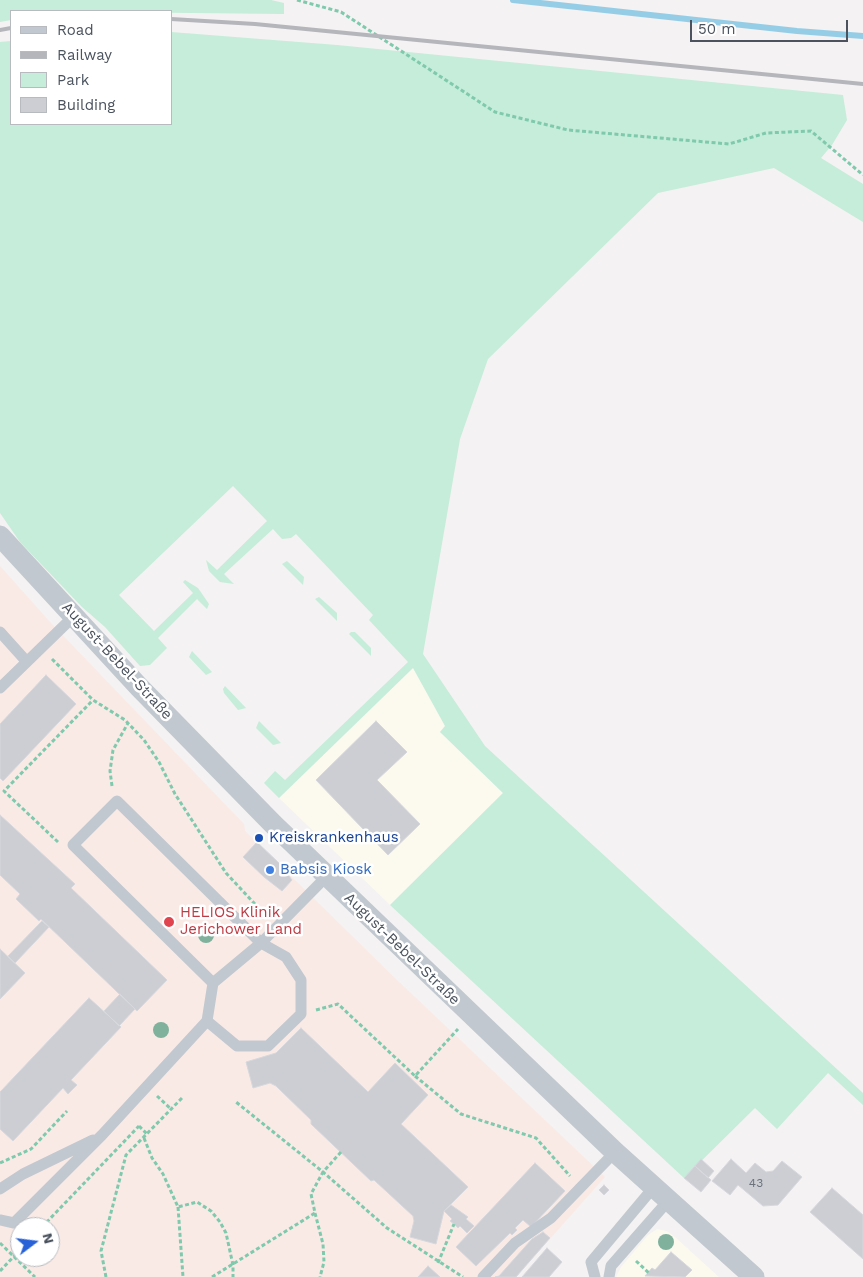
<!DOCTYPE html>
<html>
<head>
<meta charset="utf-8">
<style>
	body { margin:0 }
	#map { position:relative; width:863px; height:1277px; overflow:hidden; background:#f4f2f2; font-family:"Work Sans",sans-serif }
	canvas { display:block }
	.legend { position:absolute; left:10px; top:10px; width:162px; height:115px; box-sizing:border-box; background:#fff; border:1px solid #b7babf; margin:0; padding:6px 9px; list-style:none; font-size:15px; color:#4b535e }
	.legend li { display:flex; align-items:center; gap:10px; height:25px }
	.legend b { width:25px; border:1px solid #b7babf }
	.north { position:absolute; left:10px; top:1217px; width:50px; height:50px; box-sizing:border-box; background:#fff; border:1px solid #b7babf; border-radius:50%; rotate:75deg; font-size:14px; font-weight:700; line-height:20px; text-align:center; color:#4b535e }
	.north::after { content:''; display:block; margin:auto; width:18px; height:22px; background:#2962d7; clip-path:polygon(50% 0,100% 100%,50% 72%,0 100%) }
	.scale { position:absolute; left:690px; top:20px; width:158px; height:22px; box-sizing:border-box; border:2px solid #4b535e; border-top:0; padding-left:6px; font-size:15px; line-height:18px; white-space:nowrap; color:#4b535e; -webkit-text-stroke:4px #fff; paint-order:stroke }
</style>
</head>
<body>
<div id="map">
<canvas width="863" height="1277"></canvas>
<ul class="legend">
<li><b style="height:6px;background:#c1c8cf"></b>Road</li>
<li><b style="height:6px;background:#b5b6bb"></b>Railway</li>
<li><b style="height:14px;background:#c5edd9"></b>Park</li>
<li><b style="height:14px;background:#ccced4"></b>Building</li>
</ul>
<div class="north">N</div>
<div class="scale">50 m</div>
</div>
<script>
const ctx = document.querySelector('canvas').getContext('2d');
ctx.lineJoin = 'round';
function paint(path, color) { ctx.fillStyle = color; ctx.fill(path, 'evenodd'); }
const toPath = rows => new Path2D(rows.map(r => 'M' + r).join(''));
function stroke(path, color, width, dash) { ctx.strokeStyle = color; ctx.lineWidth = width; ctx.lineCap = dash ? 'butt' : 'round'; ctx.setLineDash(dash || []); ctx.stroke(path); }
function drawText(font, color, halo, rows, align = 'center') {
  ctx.font = font + ' "Work Sans",sans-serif'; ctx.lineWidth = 5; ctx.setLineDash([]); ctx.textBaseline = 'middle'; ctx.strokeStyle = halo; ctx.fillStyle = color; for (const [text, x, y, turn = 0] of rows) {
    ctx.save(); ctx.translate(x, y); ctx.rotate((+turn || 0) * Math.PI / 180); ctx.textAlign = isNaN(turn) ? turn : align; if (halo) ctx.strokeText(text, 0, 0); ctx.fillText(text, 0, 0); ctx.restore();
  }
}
const commercial = toPath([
	[413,668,446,726,440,732,503,793,390,905,279,798],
	[657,1229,667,1231,675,1237,719,1277,616,1277,621,1267,648,1235]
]);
const medical = toPath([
	[0,566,50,622,244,824,245,831,398,981,605,1177,516,1277,0,1277],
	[20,1227,50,1227,50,1257,20,1257]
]);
const green = toPath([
	[0,0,271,0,284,3,284,14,11,11,11,20,0,22],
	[171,32,337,45,843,95,847,120,832,145,821,158,863,184,863,222,774,168,658,193,488,359,460,439,423,654,485,746,863,1093,863,1105,828,1073,777,1129,755,1108,684,1178,390,905,503,793,440,732,445,726,413,668,279,798,264,783,275,771,285,780,408,662,369,620,373,615,296,534,291,538,282,539,273,529,224,574,234,584,220,582,209,571,206,560,217,570,267,521,233,486,119,595,154,631,193,593,183,582,185,580,198,588,209,604,207,609,197,599,158,638,167,648,150,665,140,666,105,627,82,607,20,542,0,513,0,42,11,41,11,124,171,124],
	[287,561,304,577,303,585,282,564],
	[319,597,337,613,337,621,315,599],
	[351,632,355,632,371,648,371,656,349,634],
	[192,651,212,672,206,675,189,657],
	[225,686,246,708,238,710,224,693,223,689],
	[259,721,281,743,273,745,256,728]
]);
const stream = toPath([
	[513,0,797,31,863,36]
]);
const building = toPath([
	[46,675,76,704,3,781,0,778,0,724,46,675],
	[376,721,407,752,377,780,420,824,388,855,316,780,376,721],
	[0,815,75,884,71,888,167,980,137,1011,41,919,39,921,16,899,20,894,0,875,0,815],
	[257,842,279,863,292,880,282,891,264,877,243,857,257,842],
	[42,921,49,927,15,963,8,956,42,921],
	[0,949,25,973,0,999,0,949],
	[120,994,135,1009,119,1026,104,1011,120,994],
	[89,998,121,1027,71,1080,77,1085,68,1094,63,1088,13,1141,0,1129,0,1092,89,998],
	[301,1028,368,1092,395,1063,428,1095,401,1124,468,1187,444,1211,436,1244,410,1237,414,1221,413,1216,374,1180,371,1181,311,1124,311,1120,276,1086,270,1083,253,1088,246,1062,276,1053,301,1028],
	[701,1159,714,1171,708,1178,695,1166,701,1159],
	[731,1159,746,1173,755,1163,766,1172,773,1171,782,1161,802,1177,778,1205,763,1206,738,1185,730,1195,712,1181,731,1159],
	[535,1163,565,1191,531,1227,523,1220,515,1228,517,1230,512,1235,510,1233,476,1266,456,1247,535,1163],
	[695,1166,711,1180,701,1192,684,1178,695,1166],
	[604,1185,609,1190,604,1195,599,1190,604,1185],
	[832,1188,863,1215,863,1259,810,1212,832,1188],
	[451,1205,468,1217,466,1219,474,1226,467,1233,460,1226,458,1228,454,1224,450,1221,452,1219,444,1211,451,1205],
	[543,1232,550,1238,516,1277,495,1277,499,1276,532,1239,543,1232],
	[547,1248,562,1262,549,1277,522,1277,547,1248],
	[671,1252,692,1270,685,1277,645,1276,652,1268,655,1270,671,1252],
	[428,1266,440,1277,418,1277,428,1266]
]);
const path = toPath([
	[297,0,341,12,495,112,568,130,729,144,766,133,811,131,863,175],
	[52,659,93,700,125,720,144,740,159,762,175,794,226,873,266,916],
	[112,786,110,771,113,750,128,723],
	[58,842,4,791,93,700],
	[316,1010,338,1004,415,1076,458,1029],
	[415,1076,461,1114,536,1138,570,1176],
	[157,1096,171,1109],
	[139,1126,147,1134],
	[144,1138,152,1158,163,1174,178,1207,197,1202,211,1211,220,1222,226,1233,233,1265,233,1277],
	[341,1152,323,1172,387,1228,463,1277],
	[0,1163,31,1149,67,1111],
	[178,1207,183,1277],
	[315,1213,323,1244,324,1262,320,1277],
	[42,1227,139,1126],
	[0,1243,35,1277],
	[636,1261,649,1273],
	[438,1263,454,1224],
	[0,1271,20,1250],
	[106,1277,101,1251,126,1155,182,1098],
	[212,1277,315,1213,311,1194,323,1172,236,1102]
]);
const lane = toPath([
	[0,632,27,662],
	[0,688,74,616],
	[207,1021,237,1046,268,1046,301,1014,301,980,286,957,261,943,117,801,73,845,213,983],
	[0,1189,23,1174,93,1140],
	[0,1220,14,1223,102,1135,207,1021,213,983,261,943,327,876],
	[483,1277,515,1243,551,1218,615,1152],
	[595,1277,591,1262,653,1188],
	[609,1277,611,1266,668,1201]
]);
const street = toPath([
	[0,536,139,687,273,824,615,1152,754,1277]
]);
const rail = toPath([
	[171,19,255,24,863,84],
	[0,30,11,28]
]);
const trees = [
	[206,935],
	[161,1030],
	[666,1242]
];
const markers = [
	[259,838,5,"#1a4fb4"],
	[270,870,5,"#3f7fe0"],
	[169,922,6,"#e0444e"]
];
const numberNames = [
	["43",756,1183]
];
const streetNames = [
	["August-Bebel-Straße",117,661,47],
	["August-Bebel-Straße",402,949,44]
];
const transitNames = [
	["Kreiskrankenhaus",269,838]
];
const shopNames = [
	["Babsis Kiosk",280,870]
];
const healthNames = [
	["HELIOS Klinik",180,913],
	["Jerichower Land",180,930]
];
paint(commercial, '#fcf9ee');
paint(medical, '#faeae6');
paint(green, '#c5edd9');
stroke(stream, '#96cde6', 6);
paint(building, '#ccced4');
stroke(building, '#d6d8dd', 1);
stroke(path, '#7fc9ad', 3, [4, 2.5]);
stroke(lane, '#c1c8cf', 11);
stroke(street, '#c1c8cf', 21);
stroke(rail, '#b5b6bb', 4);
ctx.fillStyle = '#7fb19d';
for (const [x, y] of trees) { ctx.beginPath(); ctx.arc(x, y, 8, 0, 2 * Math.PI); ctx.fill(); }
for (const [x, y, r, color] of markers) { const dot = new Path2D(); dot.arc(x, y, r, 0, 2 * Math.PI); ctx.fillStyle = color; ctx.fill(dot); stroke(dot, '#fff', 2); }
drawText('12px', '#6b727c', null, numberNames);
drawText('15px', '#4b535e', '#fff', streetNames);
drawText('15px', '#164399', '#fff', transitNames, 'left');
drawText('15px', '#366cbe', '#fff', shopNames, 'left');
drawText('15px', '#be3a42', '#fff', healthNames, 'left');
</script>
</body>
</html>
